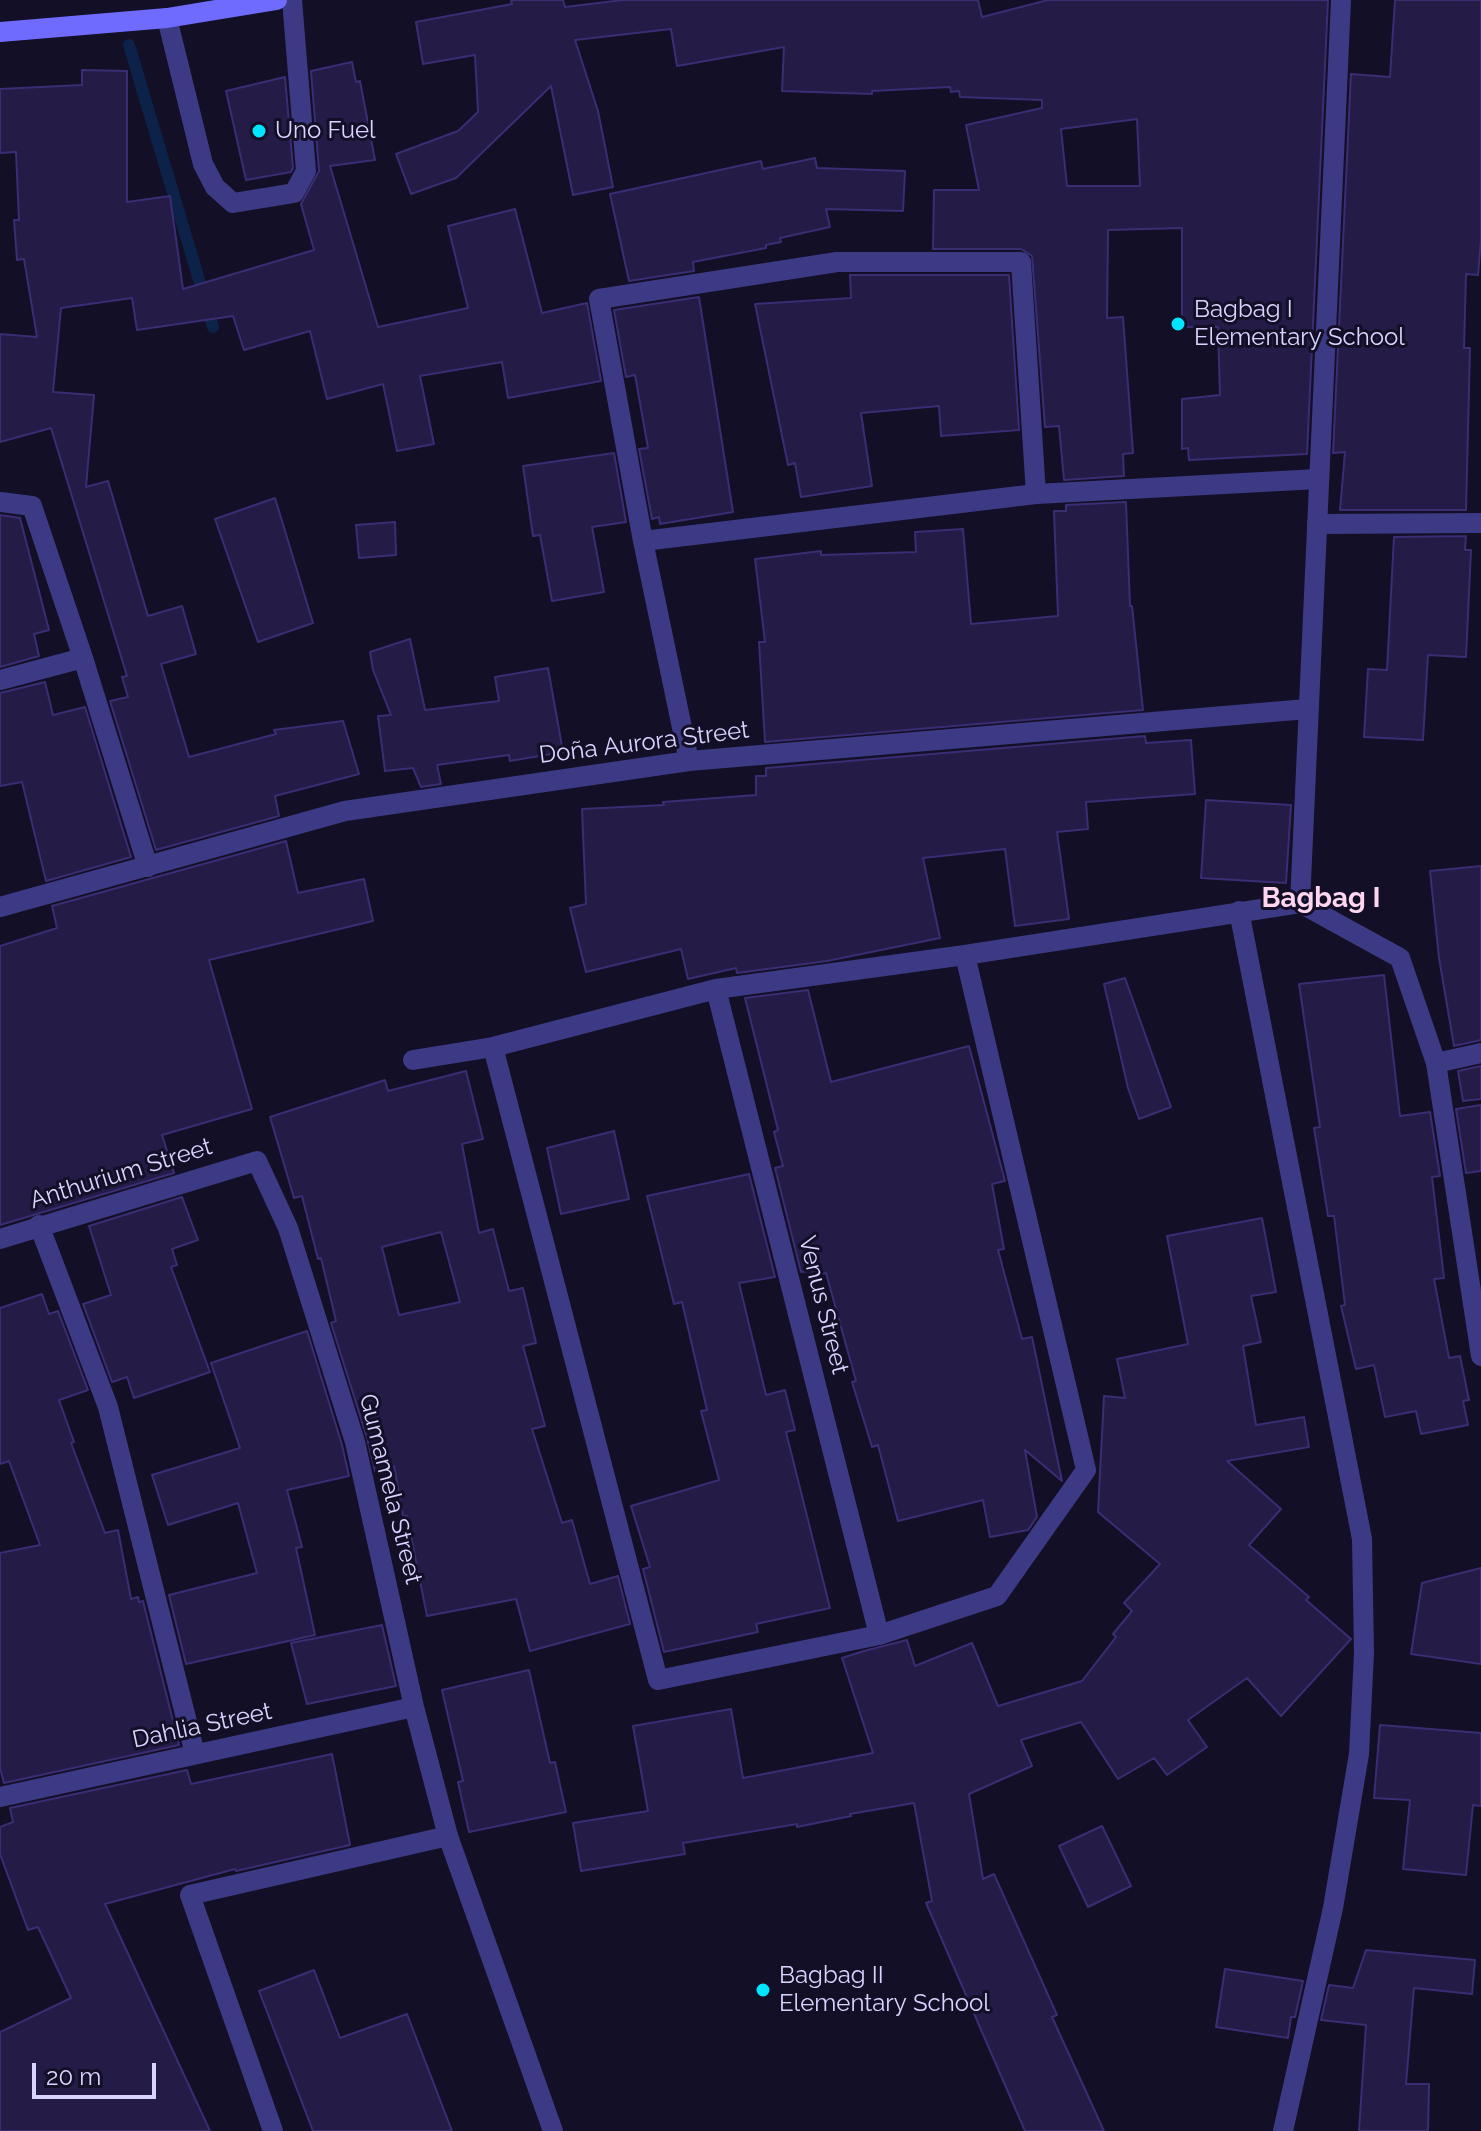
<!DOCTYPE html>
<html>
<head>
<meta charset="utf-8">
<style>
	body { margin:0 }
	#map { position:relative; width:1481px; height:2131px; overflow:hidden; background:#130f26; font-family:Raleway,sans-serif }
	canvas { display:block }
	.scale { position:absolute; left:32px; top:2063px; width:124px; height:36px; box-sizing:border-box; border:4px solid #d9d4ff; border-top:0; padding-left:10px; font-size:24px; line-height:28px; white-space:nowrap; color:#d9d4ff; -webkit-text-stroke:6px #130f26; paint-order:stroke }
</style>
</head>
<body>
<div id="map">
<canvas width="1481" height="2131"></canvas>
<div class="scale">20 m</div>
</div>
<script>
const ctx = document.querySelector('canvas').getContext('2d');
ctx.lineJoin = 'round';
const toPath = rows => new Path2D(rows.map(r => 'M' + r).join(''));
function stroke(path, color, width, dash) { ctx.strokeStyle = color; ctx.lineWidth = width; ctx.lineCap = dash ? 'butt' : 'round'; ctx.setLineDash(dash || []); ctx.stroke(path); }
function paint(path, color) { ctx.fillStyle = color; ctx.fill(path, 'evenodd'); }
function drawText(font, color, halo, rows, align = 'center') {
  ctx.font = font + ' Raleway,sans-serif'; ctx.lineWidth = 6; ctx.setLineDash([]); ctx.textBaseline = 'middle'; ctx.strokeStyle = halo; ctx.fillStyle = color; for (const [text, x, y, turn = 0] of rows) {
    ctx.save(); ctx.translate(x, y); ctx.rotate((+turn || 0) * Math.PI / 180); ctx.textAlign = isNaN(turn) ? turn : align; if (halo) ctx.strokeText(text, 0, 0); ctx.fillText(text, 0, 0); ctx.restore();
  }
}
const stream = toPath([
	[129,45,213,327]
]);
const building = toPath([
	[511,0,563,0,565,7,623,0,978,0,982,17,1048,0,1328,0,1307,454,1189,460,1188,448,1182,449,1182,399,1220,395,1218,327,1182,327,1182,228,1108,230,1107,318,1123,317,1133,453,1123,454,1124,476,1064,480,1059,426,1045,427,1032,256,1021,249,933,249,934,190,979,190,966,125,1042,108,1042,100,960,97,959,91,951,92,950,87,872,91,872,94,782,91,784,47,677,66,671,29,575,40,598,111,613,187,573,195,551,86,456,178,411,194,396,154,458,131,478,112,475,55,423,64,416,22,512,4,511,0],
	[1137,119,1140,186,1067,186,1061,129,1137,119],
	[1395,0,1481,0,1481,239,1478,275,1466,274,1464,348,1470,348,1466,510,1340,510,1345,452,1333,453,1351,74,1390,77,1395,0],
	[352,62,356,82,360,81,375,160,330,166,378,327,468,308,448,226,515,209,542,313,587,303,601,381,508,398,502,362,420,376,434,444,397,451,383,384,327,399,310,331,244,350,233,316,137,330,132,298,61,308,53,392,94,395,86,487,108,481,148,616,182,606,196,654,161,664,189,757,276,734,274,730,343,721,359,774,275,796,279,816,156,850,110,701,128,697,122,677,127,676,51,428,0,442,0,334,37,337,24,259,17,260,14,220,19,220,16,152,0,153,0,89,82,85,82,70,127,71,127,202,170,196,183,289,314,250,301,204,319,171,311,71,352,62],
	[285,77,293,168,291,172,246,180,226,91,285,77],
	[815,158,817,168,905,171,903,211,826,209,830,227,780,238,781,242,766,245,766,248,693,262,694,271,629,281,610,194,761,161,763,169,815,158],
	[850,275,1009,275,1019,430,941,436,939,406,861,413,872,486,801,497,795,463,788,465,755,304,851,298,850,275],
	[699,297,733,512,660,524,659,517,652,519,639,449,648,448,635,375,626,377,614,310,699,297],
	[614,453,626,522,592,527,604,592,552,601,540,535,533,536,523,466,614,453],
	[275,498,313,623,258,642,215,519,275,498],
	[1126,502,1130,606,1132,606,1143,710,765,742,759,642,765,642,755,559,821,551,821,555,916,552,915,532,963,529,971,624,1058,616,1054,511,1066,511,1066,505,1126,502],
	[0,515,20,518,49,630,34,634,39,656,0,667,0,515],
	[395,522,396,555,359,558,356,525,395,522],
	[1466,536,1465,550,1471,550,1466,657,1428,655,1423,740,1364,737,1368,669,1387,670,1394,537,1466,536],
	[410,639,425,710,499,701,495,677,548,668,563,752,510,761,509,755,437,765,441,784,421,787,413,768,385,771,378,716,391,715,373,670,370,652,410,639],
	[45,682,53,715,85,707,131,857,46,881,22,782,0,786,0,693,45,682],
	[1145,736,1146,743,1191,740,1195,794,1086,802,1088,829,1057,832,1069,919,1015,926,1005,849,923,858,940,938,827,961,737,973,736,968,688,979,681,949,586,972,570,908,586,904,582,809,664,805,663,802,756,795,756,776,766,776,766,768,1145,736],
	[1206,800,1291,805,1286,883,1201,878,1206,800],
	[286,841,298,893,364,879,373,921,209,960,252,1109,162,1135,174,1173,0,1225,0,946,57,928,52,906,286,841],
	[1481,866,1481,1040,1454,1046,1439,958,1430,871,1481,866],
	[1384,975,1400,1116,1430,1112,1440,1176,1432,1177,1444,1278,1434,1279,1449,1358,1460,1356,1469,1400,1463,1401,1468,1425,1421,1434,1416,1411,1385,1417,1374,1365,1356,1369,1341,1306,1345,1305,1334,1216,1328,1216,1314,1128,1320,1127,1299,984,1384,975],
	[1125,978,1171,1107,1139,1119,1128,1088,1104,984,1125,978],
	[808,990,831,1082,969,1046,1005,1181,992,1184,1004,1249,998,1250,1022,1339,1032,1337,1062,1481,1025,1450,1037,1517,1028,1530,990,1537,983,1500,898,1521,878,1445,872,1447,852,1382,856,1381,826,1273,814,1277,812,1271,801,1272,775,1168,783,1166,774,1132,778,1130,745,998,808,990],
	[1481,1066,1481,1099,1463,1101,1458,1071,1481,1066],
	[466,1071,483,1139,462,1144,479,1233,493,1229,509,1291,523,1288,536,1343,523,1346,545,1426,532,1429,562,1523,572,1520,590,1584,618,1576,630,1624,530,1651,516,1599,427,1616,407,1516,403,1516,394,1466,375,1471,367,1438,331,1323,336,1321,321,1258,318,1259,302,1196,294,1198,270,1117,385,1080,388,1091,466,1071],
	[441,1232,460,1302,399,1315,382,1247,441,1232],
	[1481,1105,1481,1171,1466,1173,1456,1109,1481,1105],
	[614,1131,629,1199,561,1214,547,1148,614,1131],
	[749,1174,775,1277,739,1283,766,1395,785,1390,795,1430,786,1432,830,1608,756,1624,758,1632,664,1652,643,1569,650,1567,631,1506,719,1480,701,1411,707,1410,682,1302,674,1304,647,1196,749,1174],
	[182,1197,198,1240,172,1249,177,1265,171,1267,210,1372,134,1398,127,1377,112,1382,83,1304,111,1295,89,1226,182,1197],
	[1262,1218,1276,1292,1251,1296,1261,1342,1243,1346,1256,1425,1304,1417,1309,1447,1227,1461,1281,1509,1249,1545,1309,1597,1306,1600,1351,1639,1281,1716,1247,1678,1188,1720,1207,1747,1167,1775,1154,1758,1118,1779,1081,1722,1021,1740,1032,1766,969,1794,983,1879,994,1874,1057,2015,1052,2017,1104,2131,1025,2131,926,1903,932,1901,914,1803,850,1814,851,1816,797,1827,797,1824,683,1843,685,1854,581,1871,573,1823,648,1811,633,1726,731,1709,743,1778,873,1753,842,1658,864,1651,907,1640,915,1666,972,1643,998,1706,1082,1681,1116,1637,1113,1634,1132,1611,1124,1603,1160,1564,1098,1512,1104,1396,1125,1398,1117,1359,1188,1344,1167,1236,1262,1218],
	[42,1294,49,1314,58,1311,88,1390,59,1400,74,1442,71,1443,105,1533,118,1530,131,1599,138,1597,139,1602,143,1601,179,1745,4,1783,0,1768,0,1553,40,1545,9,1461,0,1464,0,1308,42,1294],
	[307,1331,342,1445,349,1476,287,1490,302,1547,296,1548,315,1635,186,1664,169,1595,257,1573,238,1503,168,1525,152,1475,240,1448,211,1363,307,1331],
	[1481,1568,1481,1664,1411,1654,1422,1583,1481,1568],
	[382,1625,396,1686,307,1704,291,1643,382,1625],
	[529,1670,550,1763,555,1762,566,1812,469,1832,458,1782,463,1781,442,1690,529,1670],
	[1380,1725,1481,1733,1481,1806,1473,1805,1466,1875,1403,1869,1410,1800,1374,1798,1380,1725],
	[332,1754,350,1845,236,1871,235,1869,105,1904,210,2131,0,2131,0,2032,71,1998,38,1927,28,1930,0,1854,0,1827,13,1822,10,1808,187,1770,191,1784,332,1754],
	[1102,1826,1131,1886,1088,1907,1059,1846,1102,1826],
	[1366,1950,1475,1960,1472,1994,1414,1988,1406,2084,1429,2084,1428,2131,1359,2131,1366,2025,1321,2020,1329,1985,1353,1988,1366,1950],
	[1225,1969,1303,1981,1295,2017,1291,2017,1288,2038,1216,2027,1225,1969],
	[314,1970,340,2038,407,2014,452,2131,313,2131,259,1991,314,1970]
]);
const service = toPath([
	[167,18,203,164,215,187,233,203,294,193,306,171,292,0],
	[273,2131,190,1895,448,1836,553,2131]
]);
const minor = toPath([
	[1036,494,1021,262,837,262,599,299,643,541,1036,494,1318,479],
	[0,502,32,506,83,658,148,867],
	[1317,524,1481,523],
	[643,541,689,761],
	[0,680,83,658],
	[0,907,345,811,689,761,1307,709],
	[1239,911,1362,1539,1364,1653,1359,1754,1333,1908,1283,2131],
	[716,989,879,1635],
	[493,1047,658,1680,879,1635,997,1596,1086,1470,965,955],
	[413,1060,493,1047,716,989,965,955,1300,903],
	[1436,1063,1481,1053],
	[39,1225,108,1407,195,1754],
	[0,1239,257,1161,288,1228,355,1442,414,1707,448,1836],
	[0,1797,414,1707]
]);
const tertiary = toPath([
	[1341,0,1300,903,1400,958,1436,1063,1481,1356]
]);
const secondary = toPath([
	[0,32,167,18,277,0]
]);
const markers = [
	[259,131,8,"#00e5ff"],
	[1178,324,8,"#00e5ff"],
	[763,1990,8,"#00e5ff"]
];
const poiNames = [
	["Uno Fuel",275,131],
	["Bagbag I",1194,310],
	["Elementary School",1194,338],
	["Bagbag II",779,1976],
	["Elementary School",779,2004]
];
const streetNames = [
	["Doña Aurora Street",644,743,-7],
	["Anthurium Street",121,1174,-17],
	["Venus Street",823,1305,76],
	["Gumamela Street",390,1489,76],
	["Dahlia Street",202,1726,-12]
];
const quarterNames = [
	["Bagbag I",1321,899]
];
stroke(stream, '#0c2248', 12);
paint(building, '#241b47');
stroke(building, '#3b2d73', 2);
stroke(service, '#3d3a85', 20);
stroke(minor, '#3d3a85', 20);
stroke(tertiary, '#3d3a85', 20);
stroke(secondary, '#6f6bff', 20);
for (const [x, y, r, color] of markers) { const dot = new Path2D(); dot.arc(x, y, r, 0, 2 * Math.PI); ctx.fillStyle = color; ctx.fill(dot); stroke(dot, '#130f26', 3); }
drawText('24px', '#d9d4ff', '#130f26', poiNames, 'left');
drawText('24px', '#d9d4ff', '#130f26', streetNames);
drawText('bold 28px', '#ffd6f0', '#130f26', quarterNames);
</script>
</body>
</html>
